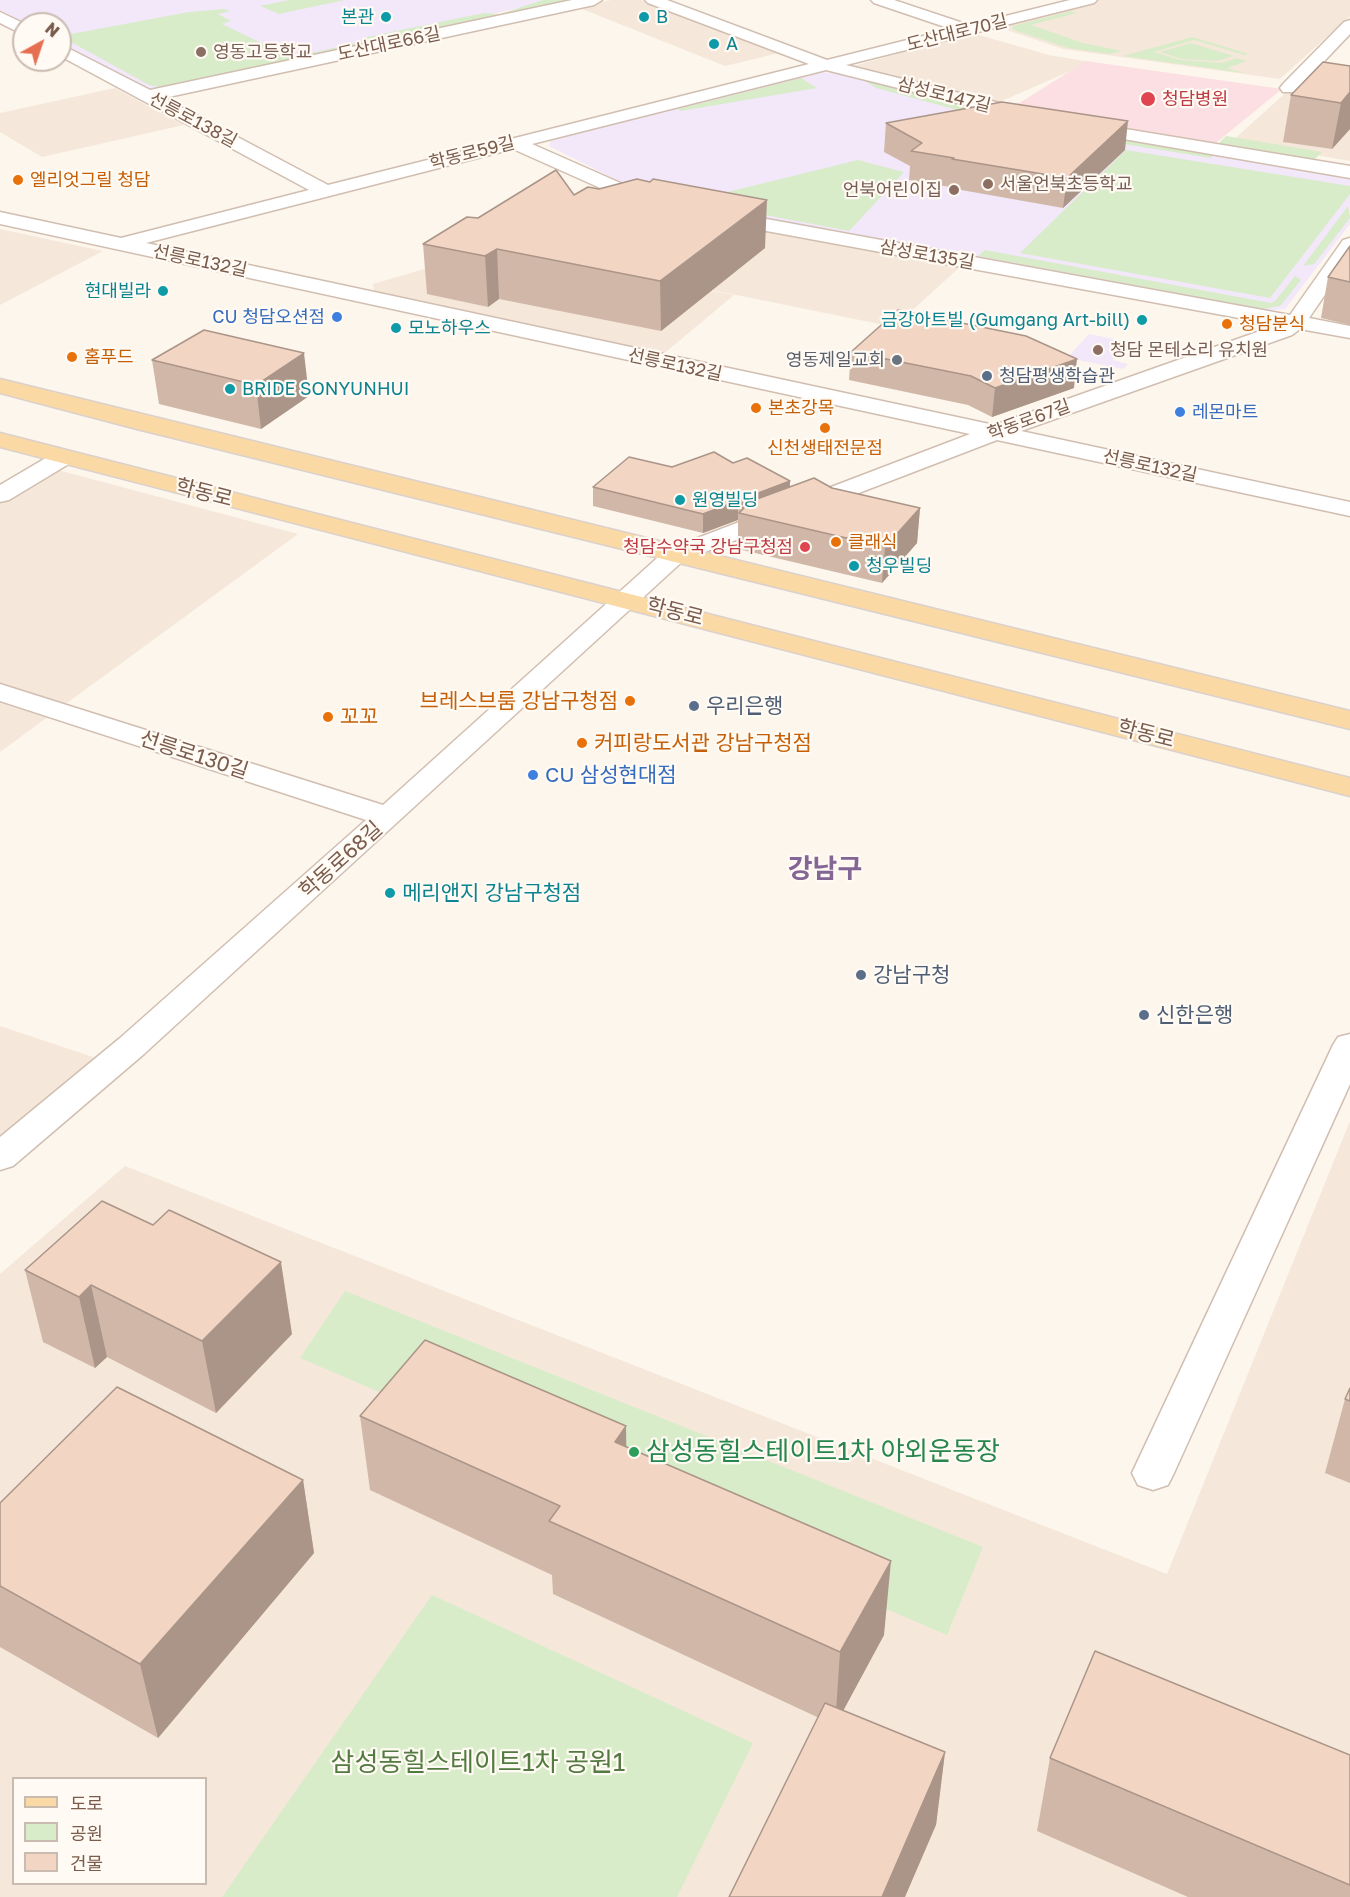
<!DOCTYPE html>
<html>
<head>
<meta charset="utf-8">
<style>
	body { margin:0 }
	#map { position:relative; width:1350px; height:1897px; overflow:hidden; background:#fdf6ec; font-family:"Golos Text","Noto Sans KR",sans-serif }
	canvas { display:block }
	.legend { position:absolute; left:12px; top:1777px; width:195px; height:108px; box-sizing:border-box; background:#fffaf3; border:2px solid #cabbb1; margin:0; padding:8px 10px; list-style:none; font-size:18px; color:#7a5c4d }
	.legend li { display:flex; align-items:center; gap:12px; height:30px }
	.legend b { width:30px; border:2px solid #cabbb1 }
	.north { position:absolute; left:12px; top:12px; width:60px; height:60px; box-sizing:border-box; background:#fffaf3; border:2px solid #cabbb1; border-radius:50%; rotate:40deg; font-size:16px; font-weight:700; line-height:24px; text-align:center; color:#7a5c4d }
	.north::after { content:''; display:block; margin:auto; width:21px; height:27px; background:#e76f51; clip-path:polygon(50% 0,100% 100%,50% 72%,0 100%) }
</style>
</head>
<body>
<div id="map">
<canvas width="1350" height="1897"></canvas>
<ul class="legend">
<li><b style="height:8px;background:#fbd9a5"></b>도로</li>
<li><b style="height:16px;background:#d8ecc9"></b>공원</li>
<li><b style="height:16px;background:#f3d5c3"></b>건물</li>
</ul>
<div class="north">N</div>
</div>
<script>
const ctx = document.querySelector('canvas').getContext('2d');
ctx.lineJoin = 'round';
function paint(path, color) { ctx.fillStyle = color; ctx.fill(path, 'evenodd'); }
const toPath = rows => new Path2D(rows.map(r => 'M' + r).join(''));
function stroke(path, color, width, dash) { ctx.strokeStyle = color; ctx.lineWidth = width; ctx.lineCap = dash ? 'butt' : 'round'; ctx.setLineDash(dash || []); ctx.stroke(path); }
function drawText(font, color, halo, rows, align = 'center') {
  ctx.font = font + ' "Golos Text","Noto Sans KR",sans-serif'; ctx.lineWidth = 4.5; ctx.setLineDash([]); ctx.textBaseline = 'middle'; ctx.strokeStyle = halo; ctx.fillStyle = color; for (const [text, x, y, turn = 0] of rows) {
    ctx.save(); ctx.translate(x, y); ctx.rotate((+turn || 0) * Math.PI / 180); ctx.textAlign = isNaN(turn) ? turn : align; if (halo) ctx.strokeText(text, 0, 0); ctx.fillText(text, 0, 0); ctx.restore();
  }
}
const residential = toPath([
	[611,0,641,0,779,53,725,66,577,7],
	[1097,0,1350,0,1350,16,1280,79,1063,49,998,27],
	[972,33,1049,55,1091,62,995,104,850,67],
	[115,88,184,125,42,157,0,132,0,113],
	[1290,89,1350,99,1350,161,1232,141],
	[656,209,961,266,894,327,500,247],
	[0,229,103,251,0,305],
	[496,248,734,295,661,356,381,295,374,291,373,284],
	[39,465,298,534,0,752,0,489],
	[0,1026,96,1058,0,1138],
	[1350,1121,1350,1897,0,1897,0,1274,125,1166,1167,1574],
	[14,1778,206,1778,206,1884,14,1884]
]);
const education = toPath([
	[0,0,554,0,150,92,60,43,60,24,26,24,0,10],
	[816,72,835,73,1042,125,1350,174,1350,224,1285,309,1264,311,662,200,646,195,549,146,551,140],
	[1089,334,1128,342,1113,360,1128,364,1124,369,1067,358]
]);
const medical = toPath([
	[1086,61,1282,89,1212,146,1010,109]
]);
const green = toPath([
	[289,0,345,0,279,14,260,6],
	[543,0,575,0,304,60,297,56,361,42,362,38,484,13,500,14],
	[224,9,230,11,218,14,231,21,222,24,299,61,178,87,160,87,149,85,60,36,189,12],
	[1071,11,1077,13,1031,25,1083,43,1122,51,1110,54,1068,48,1014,30,1012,26],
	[1192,37,1249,54,1244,55,1194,40,1154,52,1180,60,1221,63,1237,58,1247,61,1227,68,1244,73,1123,56],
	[1191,43,1234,56,1218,61,1181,59,1160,52],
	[801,78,817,88,681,111,678,109],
	[867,80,1053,128,1214,154,1211,158,1024,128,876,88,865,81],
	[1226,136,1322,152,1315,159,1307,160,1218,144],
	[1126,150,1350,186,1350,194,1270,298,1020,253],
	[858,160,904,172,849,231,691,201],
	[1348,206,1350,218,1314,264,1303,266],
	[985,250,1271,303,1275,301,1295,276,1301,280,1280,306,1263,309,978,256],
	[345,1291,983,1547,947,1635,300,1358],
	[432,1595,753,1743,677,1897,222,1897]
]);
const minor = toPath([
	[572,0,602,0,594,5,164,98,328,185,809,64,648,3,645,0,667,0,827,60,951,29,874,3,871,0,894,0,969,25,1070,0,1097,0,1094,3,846,65,1032,111,1035,115,1032,119,1026,120,826,70,532,144,659,200,662,204,659,208,645,208,513,149,146,243,994,425,1277,325,723,223,713,217,716,213,723,211,1290,315,1343,240,1350,238,1350,258,1309,318,1350,326,1350,338,1300,329,1292,335,1021,431,1350,502,1350,516,997,440,684,560,144,1054,13,1166,0,1170,0,1137,120,1038,366,820,0,701,0,684,383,805,666,550,970,434,0,224,0,212,121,238,309,190,60,56,60,44,150,90,572,0],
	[0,12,25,24,24,35,0,23,0,12],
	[1350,20,1350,34,1295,92,1283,92,1280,88,1283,84,1344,22,1350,20],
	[1083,122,1350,166,1350,178,1077,131,1074,127,1083,122],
	[64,450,72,452,76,457,72,462,9,500,0,502,0,485,56,452,64,450],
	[1350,1034,1350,1084,1174,1473,1168,1485,1153,1490,1138,1485,1132,1473,1333,1045,1338,1037,1350,1034]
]);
const major = toPath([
	[0,379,1350,711,1350,729,133,428,0,393,0,379],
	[0,433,1350,778,1350,796,0,447,0,433]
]);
const wall = toPath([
	[1350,66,1350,129,1332,149,1283,142,1291,95],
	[886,123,1125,150,1063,208,950,188,950,187,909,180,910,166,884,152],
	[574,195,765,248,661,331,499,299,488,307,427,294,423,244,478,218],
	[1350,246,1350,325,1321,318,1328,277],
	[851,352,1074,388,992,417,968,405,849,380],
	[152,360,309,396,261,429,159,404],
	[733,463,790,481,790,487,832,488,920,508,917,543,882,583,738,549,738,520,703,533,593,506,593,487,672,467],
	[102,1201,292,1334,216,1413,107,1357,95,1368,43,1342,25,1270],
	[1350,1388,1350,1483,1325,1473,1345,1399],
	[360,1416,626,1447,884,1635,843,1710,945,1752,936,1825,817,1717,553,1594,552,1575,370,1490],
	[303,1480,314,1553,158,1738,0,1647,0,1503],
	[1350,1755,1350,1897,1188,1897,1037,1831,1050,1758]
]);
const shadedWall = toPath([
	[1350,92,1350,129,1332,149,1341,103],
	[1128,121,1125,150,1063,208,1067,178],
	[767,200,765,248,661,331,660,281],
	[497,249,499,299,488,307,485,256],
	[304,353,309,396,261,429,256,385],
	[1077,359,1074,388,992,417,995,388],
	[790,481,789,501,744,508,738,506,738,520,703,533,703,514],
	[920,508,917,543,882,583,885,547],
	[281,1262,292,1334,216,1413,202,1341],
	[91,1285,107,1357,95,1368,79,1297],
	[626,1426,627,1500,615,1442],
	[303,1480,314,1553,158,1738,140,1664],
	[891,1561,884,1635,835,1726,840,1652],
	[945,1752,936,1825,905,1897,882,1897]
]);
const building = toPath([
	[1323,62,1350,66,1350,92,1341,103,1291,95,1323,62],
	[1002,102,1128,121,1067,178,952,159,954,158,911,151,922,143,886,123,1002,102],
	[556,170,574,195,588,187,599,189,637,179,650,182,653,179,767,200,660,281,497,249,485,256,423,244,467,217,478,218,556,170],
	[1350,246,1350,282,1328,277,1350,246],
	[898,310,1026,336,1077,359,995,388,971,376,851,352,898,310],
	[204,330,304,353,256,385,152,360,204,330],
	[714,452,733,463,747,458,790,481,703,514,593,487,629,457,672,467,714,452],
	[814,478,832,488,920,508,885,547,739,513,744,508,738,506,814,478],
	[102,1201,153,1225,169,1210,281,1262,202,1341,91,1285,79,1297,25,1270,102,1201],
	[425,1340,626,1426,615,1442,891,1561,840,1652,549,1521,560,1506,360,1416,425,1340],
	[117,1387,303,1480,140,1664,0,1586,0,1503,117,1387],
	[1350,1388,1350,1401,1345,1399,1350,1388],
	[1095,1651,1350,1755,1350,1885,1050,1758,1095,1651],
	[825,1703,945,1752,882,1897,729,1897,825,1703]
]);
const markers = [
	[386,17,6,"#0f9aa8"],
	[644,17,6,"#0f9aa8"],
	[714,44,6,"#0f9aa8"],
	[201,52,6,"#8d6e63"],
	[1148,99,8,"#e0444e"],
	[18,180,6,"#e8710a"],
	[988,184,6,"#8d6e63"],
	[954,190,6,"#8d6e63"],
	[163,291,6,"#0f9aa8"],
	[337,317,6,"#3f7fe0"],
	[1142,320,6,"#0f9aa8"],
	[1227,324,6,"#e8710a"],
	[396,328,6,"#0f9aa8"],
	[1098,350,6,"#8d6e63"],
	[72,357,6,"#e8710a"],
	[897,360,6,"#6b7280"],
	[987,376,6,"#5c6f8a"],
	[230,389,6,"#0f9aa8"],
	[756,408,6,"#e8710a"],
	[1180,412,6,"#3f7fe0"],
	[825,428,6,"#e8710a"],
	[680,500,6,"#0f9aa8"],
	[836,542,6,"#e8710a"],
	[805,547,6,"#e0444e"],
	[854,566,6,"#0f9aa8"],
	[630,701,6,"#e8710a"],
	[694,706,6,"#5c6f8a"],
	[328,717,6,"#e8710a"],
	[582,743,6,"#e8710a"],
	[533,775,6,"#3f7fe0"],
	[390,893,6,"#0f9aa8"],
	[861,975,6,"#5c6f8a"],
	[1144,1015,6,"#5c6f8a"],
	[634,1452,6,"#2e9e5b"]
];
const farCulturenames = [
	["본관",374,17,"right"],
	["B",656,17],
	["A",726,44],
	["현대빌라",151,291,"right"],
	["금강아트빌 (Gumgang Art-bill)",1130,320,"right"],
	["모노하우스",408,328],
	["BRIDE SONYUNHUI",242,389],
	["원영빌딩",692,500],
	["청우빌딩",866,566]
];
const farStreetnames = [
	["도산대로70길",957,33,-14],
	["도산대로66길",389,44,-12],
	["삼성로147길",944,95,14],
	["선릉로138길",193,120,28],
	["학동로59길",472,153,-14],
	["삼성로135길",927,255,10],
	["선릉로132길",200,261,12],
	["선릉로132길",675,365,12],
	["학동로67길",1029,420,-20],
	["선릉로132길",1150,466,12]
];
const farEducationnames = [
	["영동고등학교",213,52],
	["서울언북초등학교",1000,184],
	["언북어린이집",942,190,"right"],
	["청담 몬테소리 유치원",1110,350]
];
const farHealthnames = [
	["청담병원",1162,99],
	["청담수약국 강남구청점",793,547,"right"]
];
const farFoodnames = [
	["엘리엇그릴 청담",30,180],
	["청담분식",1239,324],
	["홈푸드",84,357],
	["본초강목",768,408],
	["신천생태전문점",825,448,"center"],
	["클래식",848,542]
];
const farShopnames = [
	["CU 청담오션점",325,317],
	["레몬마트",1192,412,"left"]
];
const farWorshipnames = [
	["영동제일교회",885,360]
];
const farServicenames = [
	["청담평생학습관",999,376]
];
const streetNames = [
	["학동로",204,493,14],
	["학동로",675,612,14],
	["학동로",1146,734,14],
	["선릉로130길",194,755,18],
	["학동로68길",341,860,-42]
];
const foodNames = [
	["브레스브룸 강남구청점",618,701,"right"],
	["꼬꼬",340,717],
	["커피랑도서관 강남구청점",594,743]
];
const serviceNames = [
	["우리은행",706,706],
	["강남구청",873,975],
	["신한은행",1156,1015]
];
const shopNames = [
	["CU 삼성현대점",545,775]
];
const cultureNames = [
	["메리앤지 강남구청점",402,893]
];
const nearLeisurenames = [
	["삼성동힐스테이트1차 야외운동장",646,1452]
];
const nearParknames = [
	["삼성동힐스테이트1차 공원1",478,1763]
];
const districtNames = [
	["강남구",825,869]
];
paint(residential, '#f5e8da');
paint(education, '#f3e8fa');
paint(medical, '#fbdfe3');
paint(green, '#d8ecc9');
stroke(minor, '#d1beb0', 3);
stroke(major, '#dad1cd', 3);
paint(minor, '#fff');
paint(major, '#fbd9a5');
paint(wall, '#d1b7a8');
paint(shadedWall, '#aa9588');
paint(building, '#f3d5c3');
stroke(building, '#aa9588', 1.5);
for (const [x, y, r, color] of markers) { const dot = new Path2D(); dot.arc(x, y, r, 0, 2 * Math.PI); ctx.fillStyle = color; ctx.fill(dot); stroke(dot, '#fffaf3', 2); }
drawText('18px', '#0d838f', '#fffaf3', farCulturenames, 'left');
drawText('18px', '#7a5c4d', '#fffaf3', farStreetnames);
drawText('18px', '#785e54', '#fffaf3', farEducationnames, 'left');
drawText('18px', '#be3a42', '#fffaf3', farHealthnames, 'left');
drawText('18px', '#c56008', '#fffaf3', farFoodnames, 'left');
drawText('18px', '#366cbe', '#fffaf3', farShopnames, 'right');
drawText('18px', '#5b616d', '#fffaf3', farWorshipnames, 'right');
drawText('18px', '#4e5e75', '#fffaf3', farServicenames, 'left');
drawText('21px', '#7a5c4d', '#fffaf3', streetNames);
drawText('21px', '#c56008', '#fffaf3', foodNames, 'left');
drawText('21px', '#4e5e75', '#fffaf3', serviceNames, 'left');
drawText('21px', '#366cbe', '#fffaf3', shopNames, 'left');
drawText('21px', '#0d838f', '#fffaf3', cultureNames, 'left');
drawText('26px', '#27864d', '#fffaf3', nearLeisurenames, 'left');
drawText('26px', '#537a41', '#fffaf3', nearParknames);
drawText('bold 27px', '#846695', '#fffaf3', districtNames);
</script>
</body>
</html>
